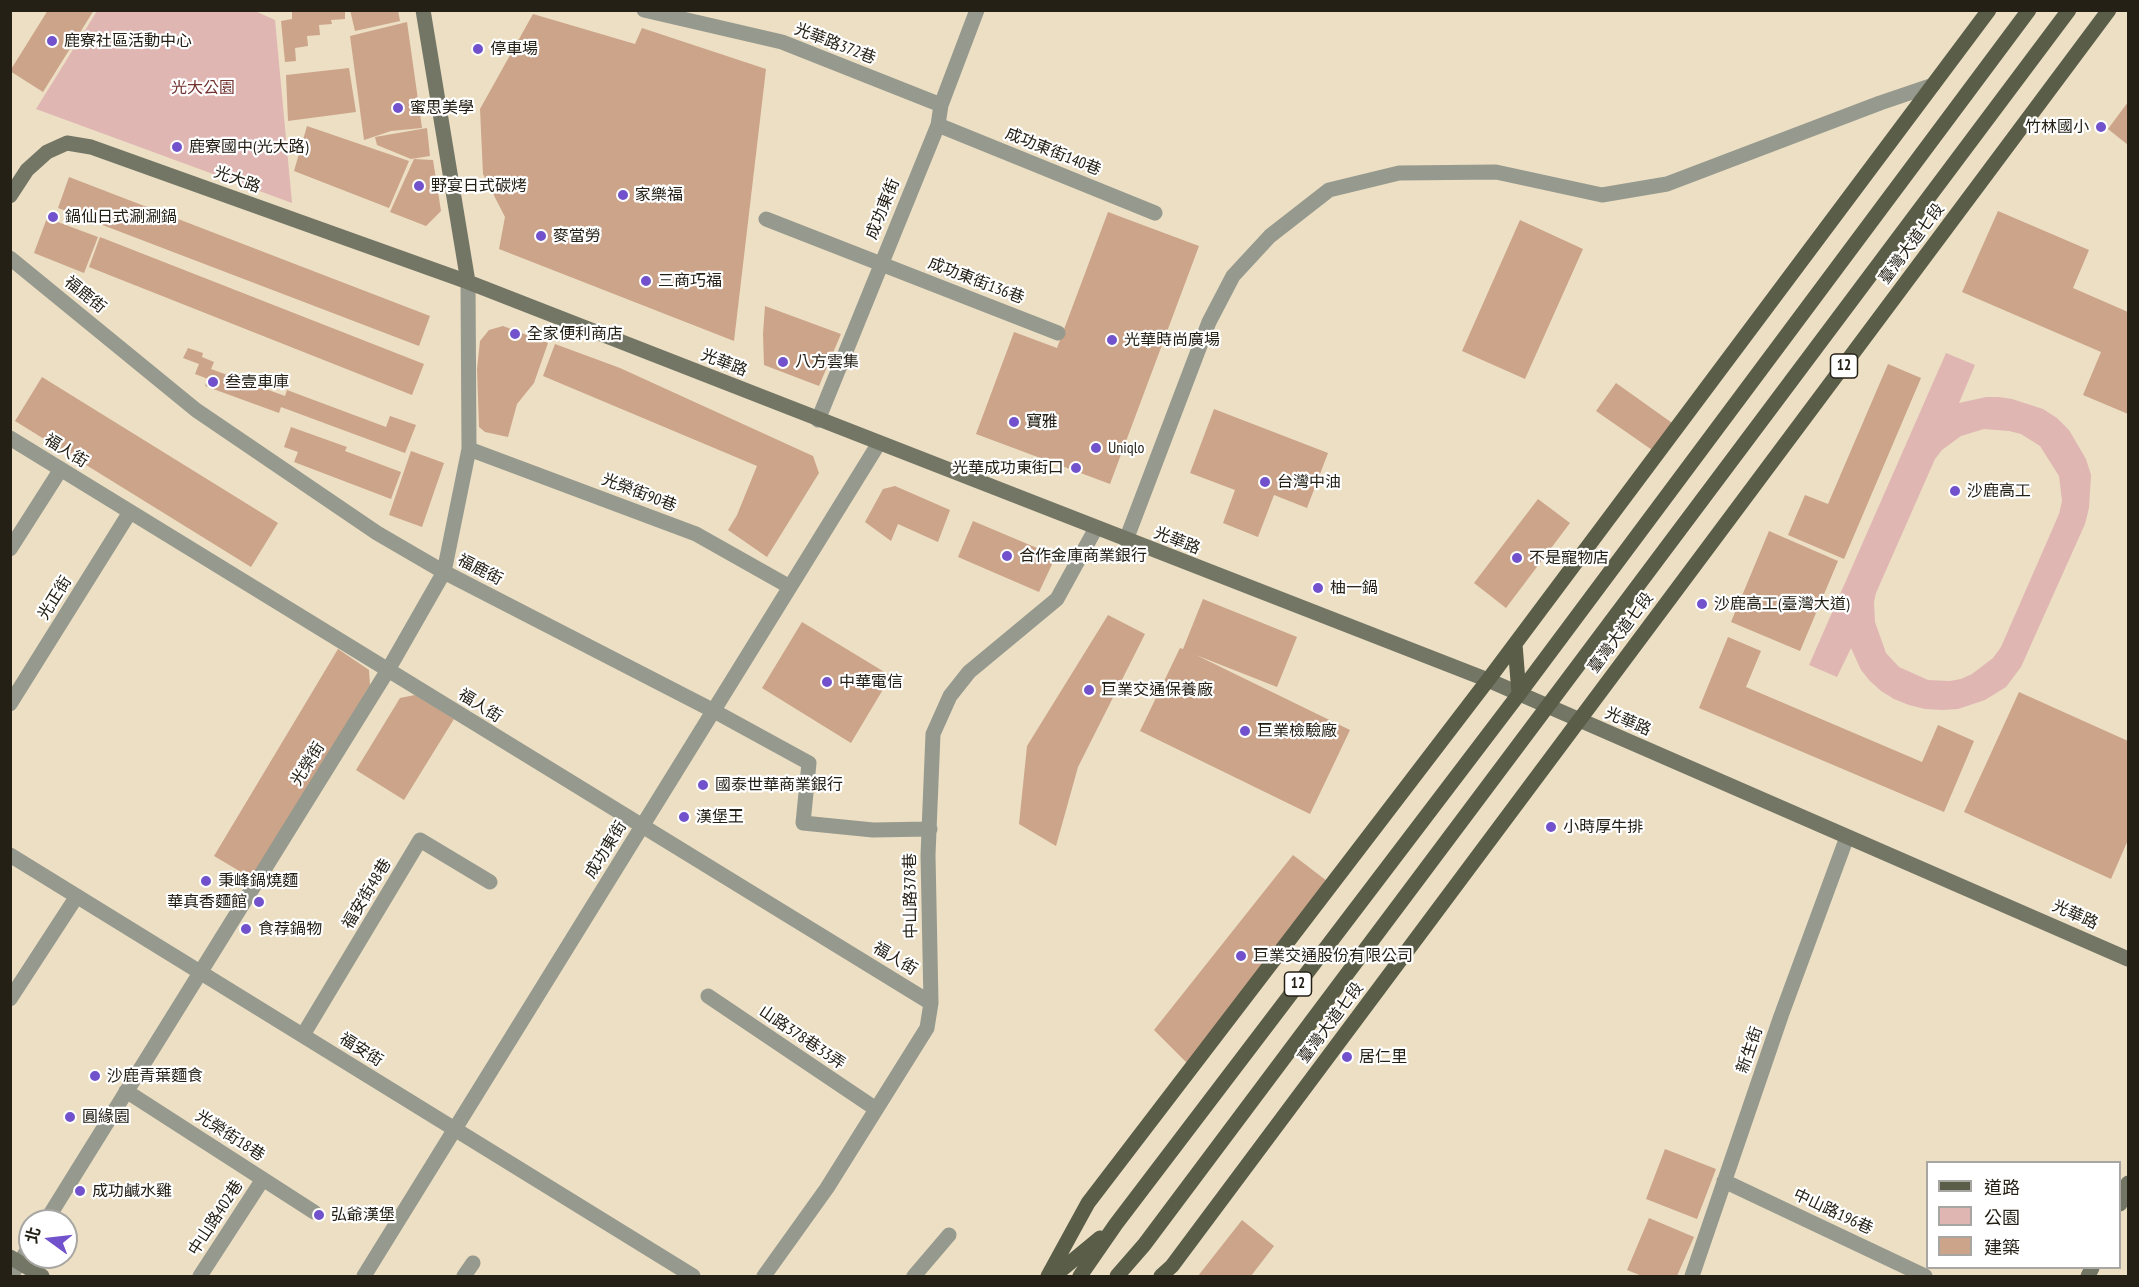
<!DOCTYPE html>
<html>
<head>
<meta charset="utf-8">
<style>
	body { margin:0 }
	#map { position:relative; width:2139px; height:1287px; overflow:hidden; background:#ecdfc4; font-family:"PT Sans Narrow","Noto Sans TC",sans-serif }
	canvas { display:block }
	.frame { position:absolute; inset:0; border:12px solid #252016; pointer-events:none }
	.legend { position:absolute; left:1926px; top:1161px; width:195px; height:108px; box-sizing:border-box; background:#fff; border:2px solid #a8a6a2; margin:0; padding:8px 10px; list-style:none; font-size:18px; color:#252016 }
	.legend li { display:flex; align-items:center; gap:12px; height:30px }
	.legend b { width:30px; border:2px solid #a8a6a2 }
	.north { position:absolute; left:18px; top:1209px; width:60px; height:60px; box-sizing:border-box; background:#fff; border:2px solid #a8a6a2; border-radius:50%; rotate:285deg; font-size:16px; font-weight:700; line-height:24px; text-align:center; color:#252016 }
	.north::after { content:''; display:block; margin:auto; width:21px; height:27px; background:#7152cc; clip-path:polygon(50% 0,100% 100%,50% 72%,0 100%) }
</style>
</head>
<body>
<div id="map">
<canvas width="2139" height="1287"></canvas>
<div class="frame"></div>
<ul class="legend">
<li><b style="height:8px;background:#5a5e49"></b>道路</li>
<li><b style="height:16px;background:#e0b6b3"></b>公園</li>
<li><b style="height:16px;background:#cca489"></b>建築</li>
</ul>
<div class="north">北</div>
</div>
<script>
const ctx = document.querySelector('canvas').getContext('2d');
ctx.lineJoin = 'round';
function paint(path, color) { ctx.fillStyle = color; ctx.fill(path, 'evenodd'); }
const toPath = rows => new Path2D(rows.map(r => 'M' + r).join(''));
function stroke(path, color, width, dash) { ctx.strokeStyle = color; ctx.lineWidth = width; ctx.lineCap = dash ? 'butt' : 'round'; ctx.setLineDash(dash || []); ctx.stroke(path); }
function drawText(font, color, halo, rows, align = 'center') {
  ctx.font = font + ' "PT Sans Narrow","Noto Sans TC",sans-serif'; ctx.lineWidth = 4.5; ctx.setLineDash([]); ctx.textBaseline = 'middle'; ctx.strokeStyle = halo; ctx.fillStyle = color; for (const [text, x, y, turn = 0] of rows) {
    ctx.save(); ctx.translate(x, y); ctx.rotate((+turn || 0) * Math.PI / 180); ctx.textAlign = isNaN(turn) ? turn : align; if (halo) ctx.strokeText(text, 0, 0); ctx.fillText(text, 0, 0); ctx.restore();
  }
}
const green = toPath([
	[97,11,255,11,275,20,292,203,36,109],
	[1946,353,1975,365,1959,403,1986,397,1999,397,2012,399,2043,409,2057,418,2069,430,2086,459,2091,475,2089,508,2085,524,2021,667,2006,687,1985,700,1958,709,1942,710,1925,709,1909,705,1894,699,1881,691,1870,681,1861,670,1851,648,1837,677,1809,665],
	[1984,429,2009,431,2021,434,2040,446,2059,476,2062,501,2059,514,2001,647,1993,658,1972,674,1961,679,1950,681,1928,680,1899,667,1886,653,1875,622,1874,602,1876,593,1935,459,1942,450,1961,436]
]);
const building = toPath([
	[48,10,94,10,43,92,10,71],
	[301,10,345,10,345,19,331,20,332,24,319,25,320,35,307,36,308,46,295,48,296,61,285,62,281,21,292,19,292,11],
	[350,10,398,10,400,21,355,31],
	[533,14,635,44,642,28,766,69,734,341,499,249,505,217,483,174,480,109],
	[407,22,422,128,391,131,364,140,350,36],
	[349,68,356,112,288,121,286,75],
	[2128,102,2128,145,2108,129],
	[307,126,409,161,389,208,294,171],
	[427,128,430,156,411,159,377,145,375,137],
	[414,159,433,160,441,211,426,226,390,212],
	[69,177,430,316,419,346,58,208],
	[1998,211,2089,250,2073,288,2128,312,2128,414,2083,395,2101,352,1962,292],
	[1108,212,1199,246,1110,484,976,434,1014,332,1057,348],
	[47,218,98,237,84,273,34,253],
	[1520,220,1583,249,1525,379,1462,351],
	[100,237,424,364,412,395,89,267],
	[765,306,841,334,819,386,764,365,763,334],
	[503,326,548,343,534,383,517,404,508,437,485,432,479,427,477,369,480,341,489,330],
	[555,344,620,368,813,456,819,473,767,557,728,530,737,515,757,466,543,376],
	[188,348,203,353,202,357,214,362,211,369,285,396,287,390,386,427,390,416,416,425,405,453,281,407,279,413,205,386,208,379,195,374,199,364,183,358],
	[1888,364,1921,378,1844,559,1788,535,1805,495,1828,504],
	[42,377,278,523,251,567,15,421],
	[1616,383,1675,425,1655,452,1596,411],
	[1214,409,1328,453,1307,508,1274,495,1258,537,1223,523,1235,490,1190,473],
	[291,427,347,447,345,451,401,472,391,499,294,462,298,452,284,447],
	[411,451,444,463,422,527,389,515],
	[895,486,950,510,938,542,898,524,891,541,865,522,883,489],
	[1538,499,1570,523,1506,608,1474,583],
	[973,521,1056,556,1039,592,958,557],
	[1769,531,1838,561,1800,651,1731,622],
	[1203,599,1297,637,1277,687,1196,655,1350,730,1310,814,1140,731,1180,648,1183,649],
	[1108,615,1145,634,1078,767,1056,846,1019,824,1027,746],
	[802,622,891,676,851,743,762,688],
	[1728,637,1761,651,1746,687,1922,762,1938,725,1974,741,1944,812,1699,708],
	[338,649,369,670,370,685,253,879,214,856],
	[2019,692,2128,741,2128,840,2111,879,1964,812],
	[415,695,454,719,404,800,356,770,400,698],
	[1293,855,1327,881,1187,1063,1154,1030],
	[1665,1149,1716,1169,1697,1219,1646,1199],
	[1649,1218,1694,1237,1677,1276,1642,1276,1627,1270],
	[1242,1220,1274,1246,1251,1276,1198,1276]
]);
const street = toPath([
	[644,10,782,42,941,105],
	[938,125,1155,213],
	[766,219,1058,333],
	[10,258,196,410,377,533,444,572,714,711,809,763,803,823,873,830,930,829],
	[818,420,938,125,941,105,977,10],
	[10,438,931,1003],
	[469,449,696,534,790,587],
	[1126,540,1209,322,1233,276,1270,236,1329,190,1399,173,1496,172,1602,195,1667,184,1880,103,1933,85],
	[10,549,61,469],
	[10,704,130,512],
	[10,855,693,1276],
	[708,996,876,1109],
	[10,999,77,896],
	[303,1035,420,840,490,882],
	[126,1091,314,1212],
	[1724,1181,1925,1276],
	[46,1221,388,670,444,572,469,449,468,282],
	[11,1276,30,1246],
	[200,1276,263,1179],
	[364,1276,879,443],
	[464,1276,473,1263],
	[764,1276,827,1188,927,1028,931,1003,928,855,933,734,950,696,969,672,1057,599,1096,528],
	[914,1276,949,1235],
	[1692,1276,1781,1016,1847,837]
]);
const secondary = toPath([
	[423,10,468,282],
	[10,196,27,170,47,152,67,143,91,147,468,282,1488,680,2128,959],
	[2120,1204,2128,1183],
	[10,1257,42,1276],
	[2088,1276,2092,1268]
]);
const primary = toPath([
	[1515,644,1519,694],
	[1048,1276,1088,1203,1488,680,1989,10],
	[1054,1276,1100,1238],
	[1080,1276,1116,1224,1519,694,2029,10],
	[1117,1276,1144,1245,2069,10],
	[1161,1276,1172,1266,2109,10]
]);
const markers = [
	[52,41,6,"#7152cc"],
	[478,49,6,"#7152cc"],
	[398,108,6,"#7152cc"],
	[2101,127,6,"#7152cc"],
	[177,147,6,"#7152cc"],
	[419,186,6,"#7152cc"],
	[623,195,6,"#7152cc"],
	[53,217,6,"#7152cc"],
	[541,236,6,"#7152cc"],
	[646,281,6,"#7152cc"],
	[515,334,6,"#7152cc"],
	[1112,340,6,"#7152cc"],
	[783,362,6,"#7152cc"],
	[213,382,6,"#7152cc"],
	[1014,422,6,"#7152cc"],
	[1096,448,6,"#7152cc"],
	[1076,468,6,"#7152cc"],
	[1265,482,6,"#7152cc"],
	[1955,491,6,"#7152cc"],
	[1007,556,6,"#7152cc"],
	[1517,558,6,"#7152cc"],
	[1318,588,6,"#7152cc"],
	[1702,604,6,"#7152cc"],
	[827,682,6,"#7152cc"],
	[1089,690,6,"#7152cc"],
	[1245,731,6,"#7152cc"],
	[703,785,6,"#7152cc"],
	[684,817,6,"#7152cc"],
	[1551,827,6,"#7152cc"],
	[206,881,6,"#7152cc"],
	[259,902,6,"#7152cc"],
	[246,929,6,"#7152cc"],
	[1241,956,6,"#7152cc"],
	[1347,1057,6,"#7152cc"],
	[95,1076,6,"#7152cc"],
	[70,1117,6,"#7152cc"],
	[80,1191,6,"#7152cc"],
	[319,1215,6,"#7152cc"]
];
const shields = [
	[1844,366,27],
	[1298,984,27]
];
const shieldNames = [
	["12",1844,366],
	["12",1298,984]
];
const poiNames = [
	["鹿寮社區活動中心",64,41],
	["停車場",490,49],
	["蜜思美學",410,108],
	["竹林國小",2089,127,"right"],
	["鹿寮國中(光大路)",189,147],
	["野宴日式碳烤",431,186],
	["家樂福",635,195],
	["鍋仙日式涮涮鍋",65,217],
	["麥當勞",553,236],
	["三商巧福",658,281],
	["全家便利商店",527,334],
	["光華時尚廣場",1124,340],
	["八方雲集",795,362],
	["叁壹車庫",225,382],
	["寶雅",1026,422],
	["Uniqlo",1108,448],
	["光華成功東街口",1064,468,"right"],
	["台灣中油",1277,482],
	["沙鹿高工",1967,491],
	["合作金庫商業銀行",1019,556],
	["不是寵物店",1529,558],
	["柚一鍋",1330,588],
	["沙鹿高工(臺灣大道)",1714,604],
	["中華電信",839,682],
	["巨業交通保養廠",1101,690],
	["巨業檢驗廠",1257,731],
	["國泰世華商業銀行",715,785],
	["漢堡王",696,817],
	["小時厚牛排",1563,827],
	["秉峰鍋燒麵",218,881],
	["華真香麵館",247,902,"right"],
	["食荐鍋物",258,929],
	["巨業交通股份有限公司",1253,956],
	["居仁里",1359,1057],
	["沙鹿青葉麵食",107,1076],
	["圓緣園",82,1117],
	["成功鹹水雞",92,1191],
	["弘爺漢堡",331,1215]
];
const streetNames = [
	["光華路372巷",835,44,21],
	["成功東街140巷",1053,152,22],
	["光大路",237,180,20],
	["成功東街",883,209,-68],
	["臺灣大道七段",1912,244,-53],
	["成功東街136巷",976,281,21],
	["福鹿街",85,295,39],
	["光華路",724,363,21],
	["福人街",66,451,32],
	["光榮街90巷",639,493,21],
	["光華路",1177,541,21],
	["福鹿街",480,570,27],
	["光正街",55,598,-58],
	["臺灣大道七段",1621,633,-53],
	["福人街",480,706,32],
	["光華路",1628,722,23],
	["光榮街",308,764,-58],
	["成功東街",606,850,-58],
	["福安街48巷",367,894,-59],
	["中山路378巷",911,896,-91],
	["光華路",2075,915,24],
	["福人街",895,959,31],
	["臺灣大道七段",1331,1023,-53],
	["山路378巷33弄",802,1038,34],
	["福安街",361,1050,32],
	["新生街",1750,1050,-71],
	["光榮街18巷",230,1136,33],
	["中山路196巷",1833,1212,25],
	["中山路402巷",216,1218,-57]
];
const parkNames = [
	["光大公園",203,88]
];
paint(green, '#e0b6b3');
paint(building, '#cca489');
stroke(street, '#96998d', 15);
stroke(secondary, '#737665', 15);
stroke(primary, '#5a5e49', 15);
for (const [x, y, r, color] of markers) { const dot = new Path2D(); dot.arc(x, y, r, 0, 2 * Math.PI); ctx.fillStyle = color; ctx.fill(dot); stroke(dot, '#fff', 2); }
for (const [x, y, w] of shields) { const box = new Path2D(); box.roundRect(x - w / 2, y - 12, w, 24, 4.5); ctx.fillStyle = '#fff'; ctx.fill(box); stroke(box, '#252016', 1.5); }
drawText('bold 15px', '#252016', null, shieldNames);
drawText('16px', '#252016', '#fff', poiNames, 'left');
drawText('16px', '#252016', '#fff', streetNames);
drawText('16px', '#723230', '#fff', parkNames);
</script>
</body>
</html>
